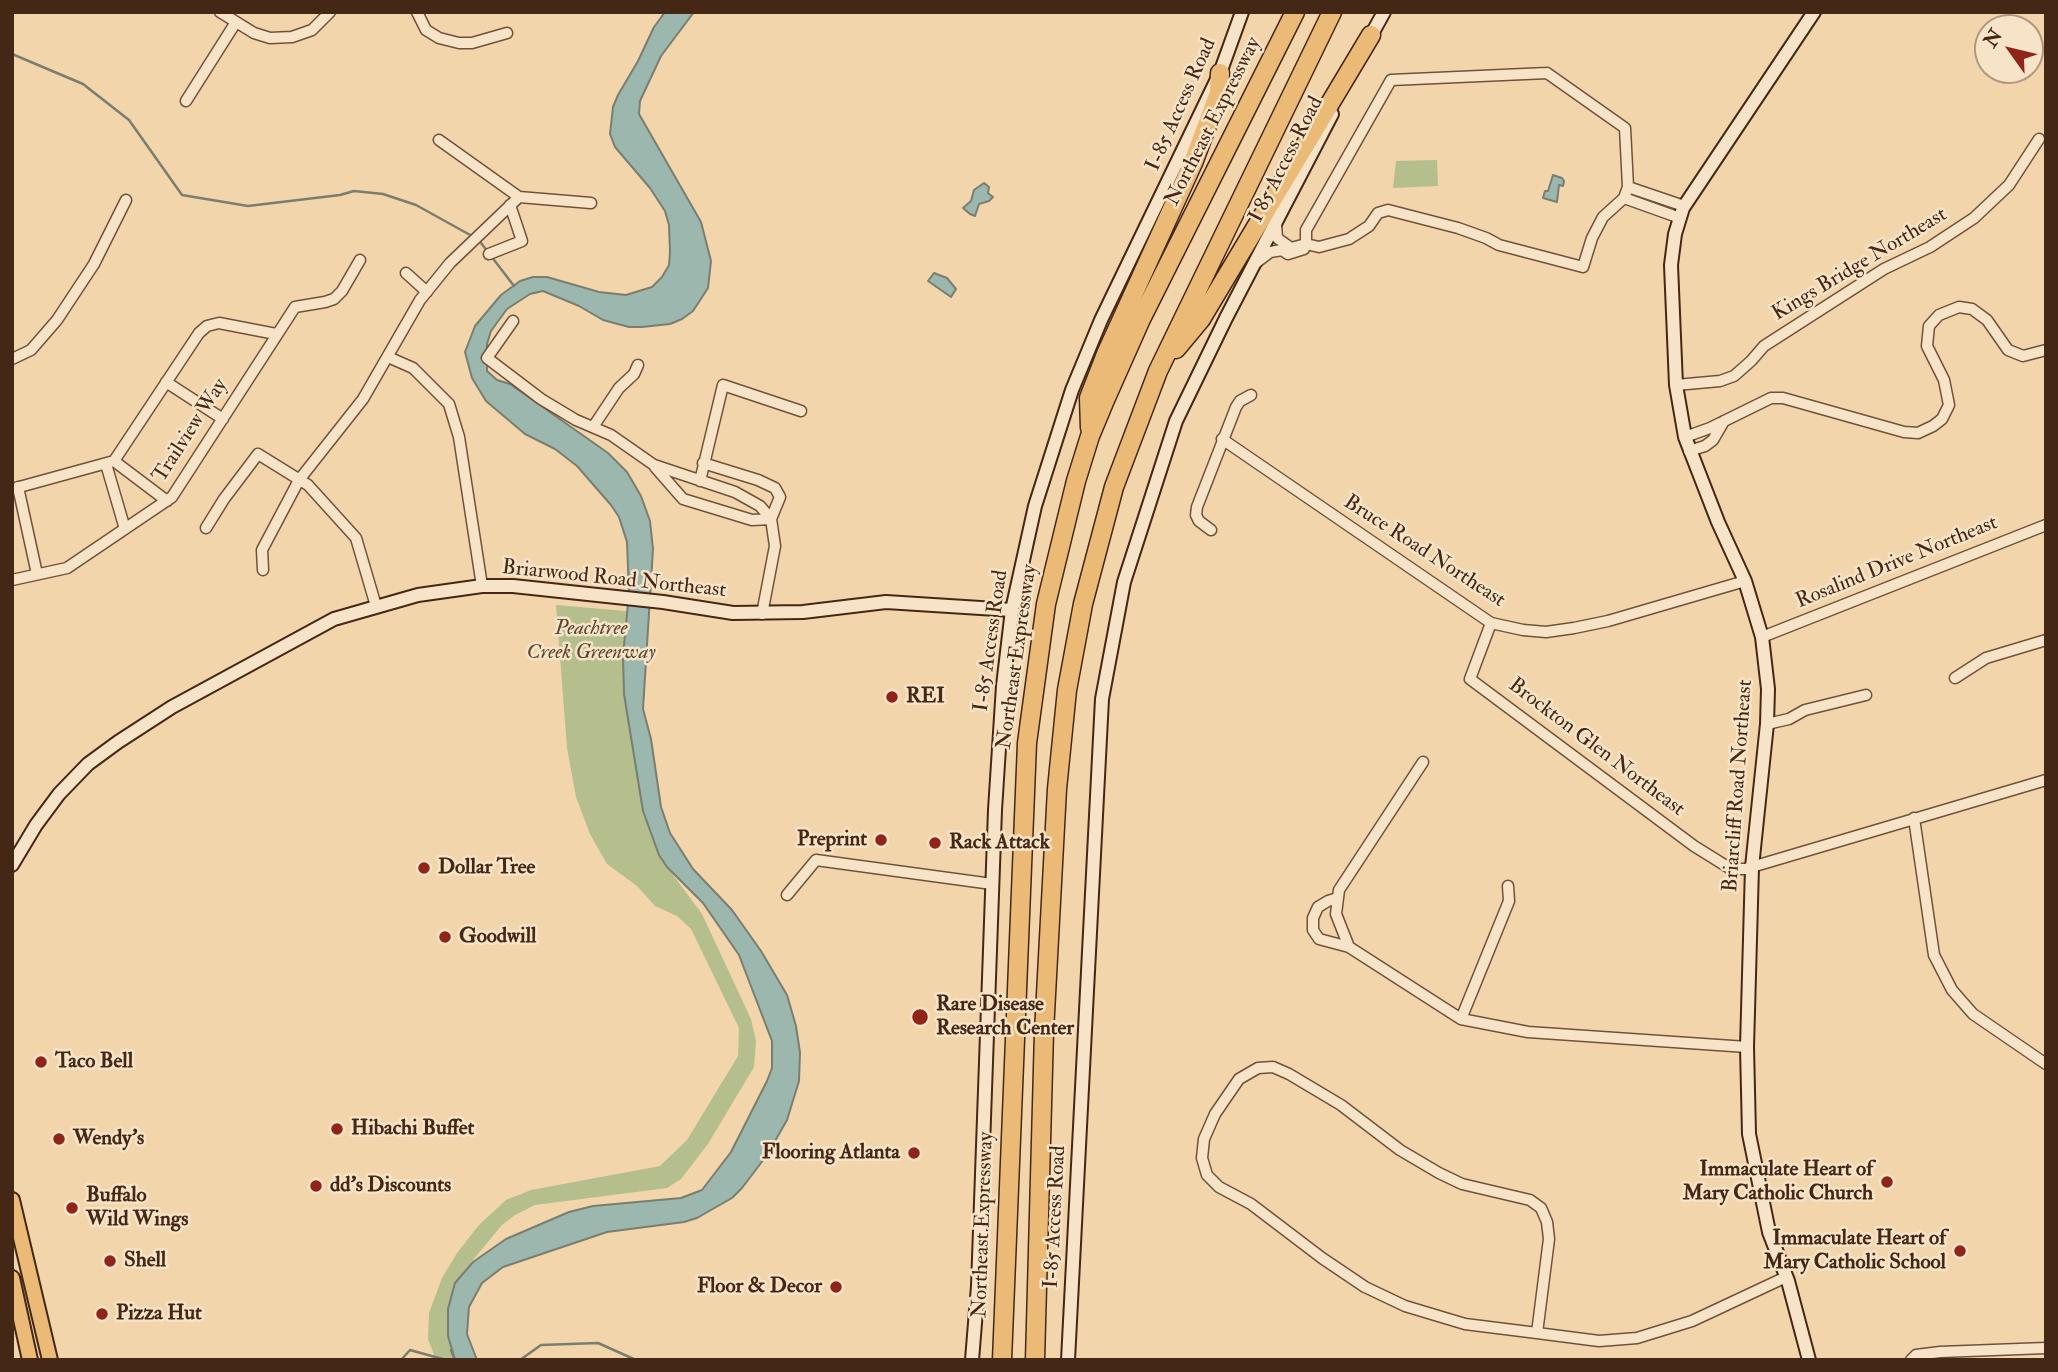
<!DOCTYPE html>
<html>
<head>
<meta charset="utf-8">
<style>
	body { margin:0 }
	#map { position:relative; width:2058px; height:1372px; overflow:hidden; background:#f3d5ab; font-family:"IM FELL Double Pica",serif }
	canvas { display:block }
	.frame { position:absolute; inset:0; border:14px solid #452716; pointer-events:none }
	.north { position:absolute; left:1974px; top:14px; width:70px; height:70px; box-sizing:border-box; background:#f7e4c8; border:2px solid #b09881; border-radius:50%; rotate:304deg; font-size:19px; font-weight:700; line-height:28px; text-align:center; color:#452716 }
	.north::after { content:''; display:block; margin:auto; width:24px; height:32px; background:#8f2418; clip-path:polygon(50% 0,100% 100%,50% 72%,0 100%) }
</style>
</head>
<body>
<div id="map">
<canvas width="2058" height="1372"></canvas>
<div class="frame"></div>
<div class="north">N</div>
</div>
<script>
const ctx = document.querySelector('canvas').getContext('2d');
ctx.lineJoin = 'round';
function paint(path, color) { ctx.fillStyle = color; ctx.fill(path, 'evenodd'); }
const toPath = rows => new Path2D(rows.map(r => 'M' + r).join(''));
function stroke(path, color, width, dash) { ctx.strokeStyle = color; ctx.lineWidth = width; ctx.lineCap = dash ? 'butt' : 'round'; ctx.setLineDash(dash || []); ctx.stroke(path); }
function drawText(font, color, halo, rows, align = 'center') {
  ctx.font = font + ' "IM FELL Double Pica",serif'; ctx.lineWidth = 5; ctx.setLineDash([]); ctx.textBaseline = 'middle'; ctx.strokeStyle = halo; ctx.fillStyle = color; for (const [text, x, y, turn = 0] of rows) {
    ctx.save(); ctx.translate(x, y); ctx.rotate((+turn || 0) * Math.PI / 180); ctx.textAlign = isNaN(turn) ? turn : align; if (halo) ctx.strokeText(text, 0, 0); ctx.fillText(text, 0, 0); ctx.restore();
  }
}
const green = toPath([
	[1437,160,1438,186,1393,188,1396,161],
	[556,605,626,611,624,694,643,811,659,856,702,914,751,1019,756,1041,754,1067,708,1144,681,1179,667,1188,535,1205,515,1215,502,1225,463,1272,448,1311,448,1336,456,1360,436,1360,428,1339,429,1313,442,1278,457,1253,479,1225,506,1200,531,1190,660,1166,687,1140,738,1056,739,1028,691,929,677,916,655,906,637,886,607,864,590,834,576,797,567,748]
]);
const water = toPath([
	[665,12,694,12,661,56,640,101,639,114,701,222,711,261,708,288,693,311,682,319,670,324,642,327,629,327,603,320,579,306,543,291,530,294,507,309,491,331,487,344,487,371,497,380,510,384,608,453,627,472,641,496,650,521,653,549,643,709,651,739,661,807,670,833,693,869,732,910,761,951,787,995,796,1026,800,1053,799,1081,787,1120,767,1155,742,1188,732,1198,697,1218,684,1222,607,1232,503,1267,482,1283,469,1307,467,1334,477,1360,455,1360,448,1336,448,1309,455,1283,473,1262,506,1239,569,1212,593,1206,681,1198,702,1190,731,1152,767,1081,772,1068,772,1041,739,955,703,903,667,867,659,855,643,811,624,694,623,656,629,593,627,542,619,517,611,505,577,466,555,449,525,434,486,401,472,378,465,352,475,326,501,295,520,281,533,277,547,277,599,292,626,295,652,287,662,277,669,265,670,252,669,225,665,211,650,188,615,147,610,134,613,107,618,95,638,61,654,27,665,12],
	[1553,175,1562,178,1564,181,1563,186,1559,185,1557,202,1543,198,1545,191,1548,191,1553,175],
	[984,183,989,187,988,193,993,197,989,201,979,204,975,216,970,214,963,208,971,201,974,190,984,183],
	[934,273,947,278,956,289,951,297,928,281,934,273]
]);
const stream = toPath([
	[12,54,83,84,129,120,182,195,248,206,340,195,354,191,383,194,416,205,472,236],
	[478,239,514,286],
	[453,1353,451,1350,455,1360],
	[401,1360,410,1350,446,1360],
	[520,1360,541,1345,598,1343,636,1360]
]);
const street = toPath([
	[220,12,254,33,270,38,292,37,312,30,330,12],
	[417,12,426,30,439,38,459,43,472,43,507,33],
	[1547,73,1625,128,1628,187,1624,198,1603,217,1592,238,1583,267,1499,245,1486,238,1458,228,1388,210,1378,213,1369,226,1349,239,1319,247,1306,244,1306,230,1391,80,1547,73],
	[186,101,236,22],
	[439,140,519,197],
	[1628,187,1684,206],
	[1624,198,1680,218],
	[489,254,522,241,510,205],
	[1257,262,1270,252,1282,250,1288,254,1304,249,1306,244,1291,248,1277,238,1276,223],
	[406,273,427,292],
	[513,321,487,358,541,399,576,420,611,435,654,465,735,492,760,506,771,519,775,546,762,614],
	[388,357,413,368,449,404,459,437,482,586],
	[12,359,31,350,57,320,94,264,126,200],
	[166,382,223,419],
	[1676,385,1720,381,1734,376,1751,361,1764,346,1884,269,1930,247,1974,218,2009,185,2039,139],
	[593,427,619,388,634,374,638,365],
	[1685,437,1710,428,1771,398,1783,398,1904,432,1918,433,1933,426,1942,419,1949,405,1944,380,1927,346,1929,326,1939,315,1959,307,1972,309,1987,320,2008,350,2023,356,2046,350],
	[1222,439,1491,623,1523,630,1546,632,1574,628,1608,621,1745,581],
	[1689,451,1705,446,1713,440,1724,421],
	[114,461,167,501],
	[106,464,125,529],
	[655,467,683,499,752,520,771,519,780,497,775,488,758,480,703,463],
	[700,481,723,385,801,411],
	[18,487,37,574],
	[12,489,114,461,199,333,207,326,219,323,276,334],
	[206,528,224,499,258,454,308,485,356,538,376,606],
	[1211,530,1199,521,1196,515,1197,507,1236,407,1240,401,1251,395],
	[263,570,262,550,299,480,363,399,420,300,450,263,519,197,591,203],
	[12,580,67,568,172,497,295,307,325,302,334,299,342,291,360,260],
	[1491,623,1470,679,1694,846,1731,869,1745,869,2046,780],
	[1762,637,2046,525],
	[1955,678,1986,658,2046,640],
	[1767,724,1789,719,1805,710,1866,695],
	[1423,762,1339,890,1336,914,1349,947,1461,1019,1528,1032,1747,1047],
	[1914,818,1934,955,1952,990,1973,1014,2046,1064],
	[787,895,816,860,992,884],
	[1338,898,1328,901,1318,907,1313,918,1313,930,1319,939,1349,947],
	[1461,1019,1509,901,1508,886],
	[1273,1067,1289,1074,1341,1105,1400,1150,1439,1173,1462,1184,1530,1200,1541,1208,1547,1222,1549,1239,1537,1333,1465,1324,1405,1306,1365,1287,1322,1258,1251,1204,1219,1187,1207,1175,1202,1158,1204,1139,1215,1114,1239,1079,1258,1068,1273,1067],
	[1537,1333,1599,1341,1637,1338,1692,1321,1786,1277],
	[1911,1360,1916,1355,1940,1352,2046,1348]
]);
const secondary = toPath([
	[1368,41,1384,12],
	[12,865,36,825,59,794,88,764,118,742,172,707,334,619,418,595,482,586,513,586,663,602,733,613,803,612,886,602,1012,610],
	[972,1360,978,1286,995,810,1003,686,1012,610,1035,506,1072,390,1101,320,1220,73,1242,12],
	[1068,1360,1102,699,1124,582,1176,421,1226,318,1332,114],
	[1809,1360,1788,1281,1769,1232,1749,1134,1747,1047,1752,867,1767,724,1768,689,1762,637,1745,581,1718,522,1685,437,1676,385,1671,265,1675,234,1683,208,1814,12]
]);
const primary = toPath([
	[12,1200,50,1360],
	[12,1278,30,1360]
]);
const highway = toPath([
	[1176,349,1201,319,1371,35],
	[1090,428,1089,398,1106,354,1193,163,1219,93,1220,73],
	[1002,1360,1027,743,1046,604,1076,481,1090,436,1105,400,1141,319,1295,12],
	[1035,1360,1044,1032,1057,789,1067,690,1083,604,1114,487,1158,371,1332,12]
]);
const markers = [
	[892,697,7,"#8f2418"],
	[881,840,7,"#8f2418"],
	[935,843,7,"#8f2418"],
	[424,868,7,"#8f2418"],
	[445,937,7,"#8f2418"],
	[920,1017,9,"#8f2418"],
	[41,1062,7,"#8f2418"],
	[337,1129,7,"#8f2418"],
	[59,1139,7,"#8f2418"],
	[914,1153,7,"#8f2418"],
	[1887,1182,7,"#8f2418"],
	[316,1186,7,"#8f2418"],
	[72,1208,7,"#8f2418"],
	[1960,1251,7,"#8f2418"],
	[110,1261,7,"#8f2418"],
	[836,1287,7,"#8f2418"],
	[102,1314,7,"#8f2418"]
];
const streetNames = [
	["I-85 Access Road",1182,105,-66],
	["Northeast Expressway",1214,122,-63],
	["I 85 Access Road",1287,160,-63],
	["Kings Bridge Northeast",1860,265,-31],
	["Trailview Way",191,431,-57],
	["Bruce Road Northeast",1424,552,33],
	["Rosalind Drive Northeast",1897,563,-22],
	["Briarwood Road Northeast",614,580,6],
	["I-85 Access Road",992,641,-82],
	["Northeast Expressway",1018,657,-82],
	["Brockton Glen Northeast",1596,748,37],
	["Briarcliff Road Northeast",1739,786,-86],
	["I-85 Access Road",1056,1217,-87],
	["Northeast Expressway",984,1225,-88]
];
const parkNames = [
	["Peachtree",591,629],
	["Creek Greenway",591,653]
];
const poiNames = [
	["REI",906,697],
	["Preprint",867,840,"right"],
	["Rack Attack",949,843],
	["Dollar Tree",438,868],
	["Goodwill",459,937],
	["Rare Disease",936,1005],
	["Research Center",936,1029],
	["Taco Bell",55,1062],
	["Hibachi Buffet",351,1129],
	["Wendy's",73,1139],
	["Flooring Atlanta",900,1153,"right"],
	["Immaculate Heart of",1873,1170,"right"],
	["Mary Catholic Church",1873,1194,"right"],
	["dd's Discounts",330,1186],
	["Buffalo",86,1196],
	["Wild Wings",86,1220],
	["Immaculate Heart of",1946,1239,"right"],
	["Mary Catholic School",1946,1263,"right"],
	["Shell",124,1261],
	["Floor & Decor",822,1287,"right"],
	["Pizza Hut",116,1314]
];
paint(green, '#b5be8d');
paint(water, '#9cb8ae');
stroke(water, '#797e71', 2);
stroke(stream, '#797e71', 2.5);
stroke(street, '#70523b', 13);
stroke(secondary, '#452716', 16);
stroke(primary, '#452716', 18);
stroke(highway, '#452716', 21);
stroke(street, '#f7e4c8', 10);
stroke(secondary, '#f7e4c8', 12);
stroke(primary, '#eaba76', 14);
stroke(highway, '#eaba76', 18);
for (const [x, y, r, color] of markers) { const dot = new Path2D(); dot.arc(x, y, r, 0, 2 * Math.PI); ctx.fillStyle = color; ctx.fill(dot); stroke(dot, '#f7e4c8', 2.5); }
drawText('21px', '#452716', '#f7e4c8', streetNames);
drawText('italic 21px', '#5b452e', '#f7e4c8', parkNames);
drawText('bold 21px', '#452716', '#f7e4c8', poiNames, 'left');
</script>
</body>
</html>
